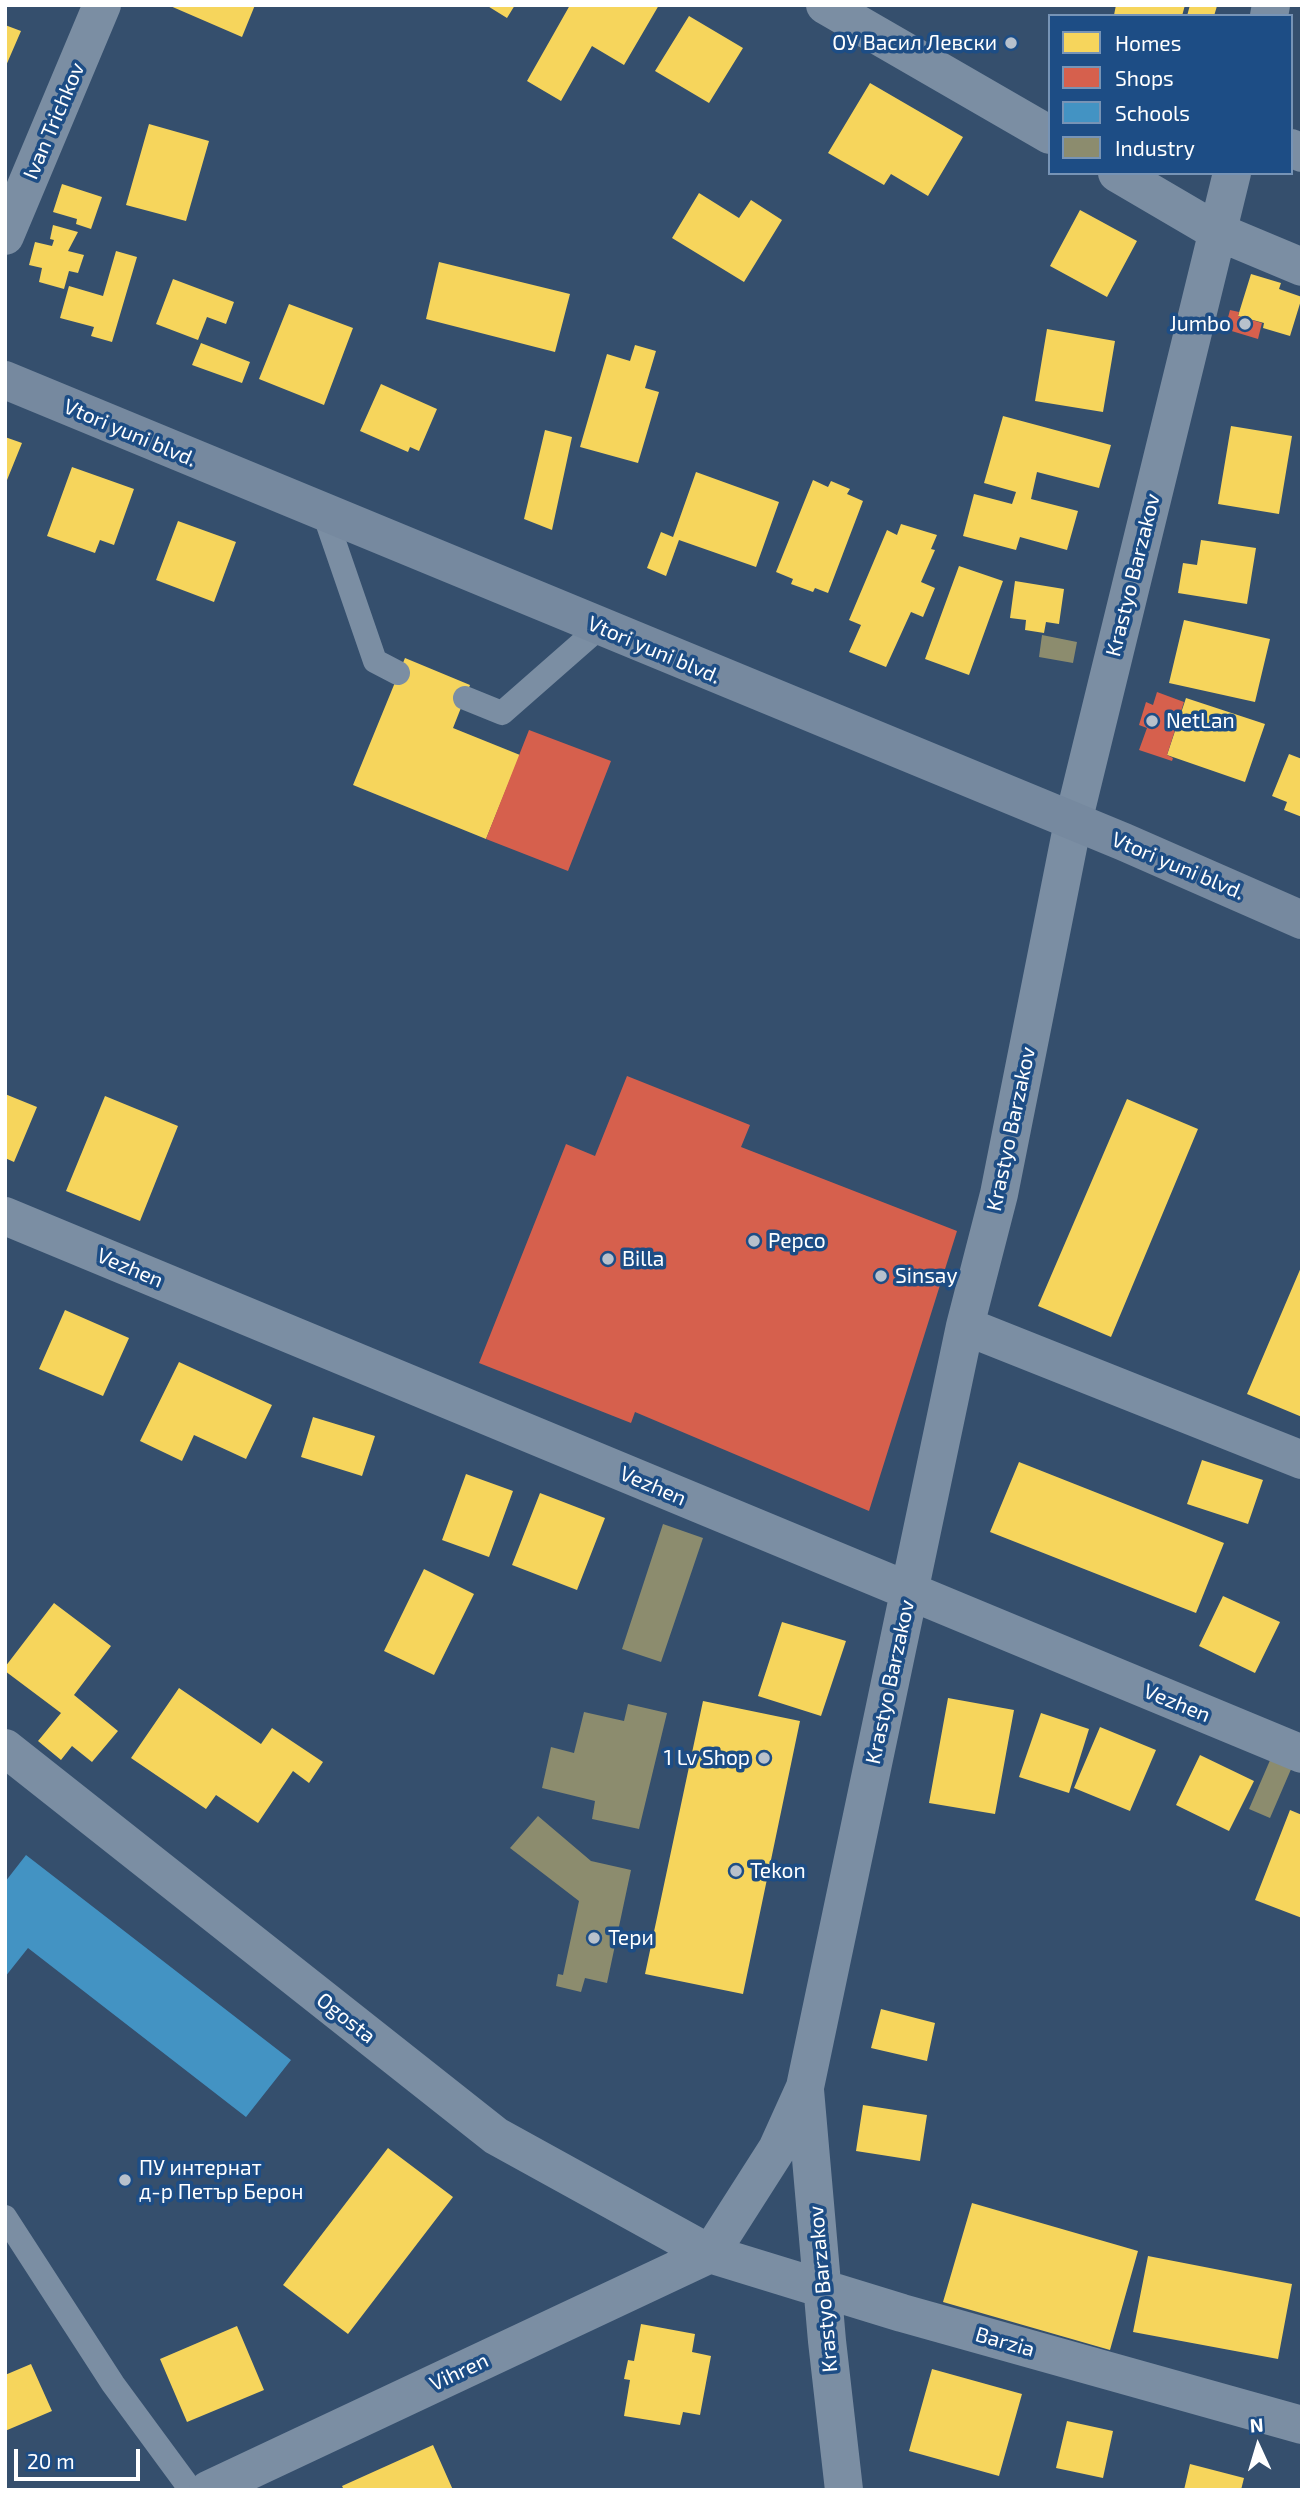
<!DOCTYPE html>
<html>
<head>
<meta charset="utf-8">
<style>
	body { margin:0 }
	#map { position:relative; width:1307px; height:2495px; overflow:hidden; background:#354f6d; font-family:"Exo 2",sans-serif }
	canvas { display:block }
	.frame { position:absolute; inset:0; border:7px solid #fff; pointer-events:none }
	.legend { position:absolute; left:1048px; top:14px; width:245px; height:161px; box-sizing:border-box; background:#1d4d85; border:2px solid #7794b6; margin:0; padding:9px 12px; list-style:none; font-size:21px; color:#fff }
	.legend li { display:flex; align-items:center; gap:14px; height:35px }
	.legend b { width:35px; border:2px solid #7794b6 }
	.north { position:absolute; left:1223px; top:2411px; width:70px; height:70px; -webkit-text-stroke:5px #1d4d85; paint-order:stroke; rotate:356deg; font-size:19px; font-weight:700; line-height:28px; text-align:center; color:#fff }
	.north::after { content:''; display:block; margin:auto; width:24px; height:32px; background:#fff; clip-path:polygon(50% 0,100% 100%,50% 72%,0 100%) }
	.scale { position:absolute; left:14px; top:2449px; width:126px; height:32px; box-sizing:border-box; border:4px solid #fff; border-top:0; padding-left:9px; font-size:21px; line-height:24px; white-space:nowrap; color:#fff; -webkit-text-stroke:5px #1d4d85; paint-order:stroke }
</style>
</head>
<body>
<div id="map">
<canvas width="1307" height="2495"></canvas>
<div class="frame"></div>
<ul class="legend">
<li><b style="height:19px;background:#f6d55c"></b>Homes</li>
<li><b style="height:19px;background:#d6604d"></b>Shops</li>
<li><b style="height:19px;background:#4393c3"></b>Schools</li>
<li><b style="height:19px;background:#8c8c6e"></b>Industry</li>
</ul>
<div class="north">N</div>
<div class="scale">20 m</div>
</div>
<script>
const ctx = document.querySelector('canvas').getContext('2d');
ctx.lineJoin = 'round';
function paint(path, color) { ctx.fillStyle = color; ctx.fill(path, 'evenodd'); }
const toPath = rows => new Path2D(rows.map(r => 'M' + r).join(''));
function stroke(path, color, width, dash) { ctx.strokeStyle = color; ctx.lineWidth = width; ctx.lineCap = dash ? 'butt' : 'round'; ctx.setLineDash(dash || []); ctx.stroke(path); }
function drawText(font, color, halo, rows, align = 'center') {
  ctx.font = font + ' "Exo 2",sans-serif'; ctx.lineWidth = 7; ctx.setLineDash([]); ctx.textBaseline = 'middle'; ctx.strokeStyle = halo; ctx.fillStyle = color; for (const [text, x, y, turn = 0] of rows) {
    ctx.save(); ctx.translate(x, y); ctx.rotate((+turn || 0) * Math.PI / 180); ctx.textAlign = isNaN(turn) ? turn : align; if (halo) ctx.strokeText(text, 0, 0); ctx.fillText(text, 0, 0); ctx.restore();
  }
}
const homes = toPath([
	[168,5,255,5,242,37],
	[486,5,515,5,507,18],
	[570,5,659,5,624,65,592,46,561,101,527,81],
	[1116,5,1185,5,1182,16,1118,16,1114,15],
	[1190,5,1214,5,1217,6,1214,16,1187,16],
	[689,16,743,48,709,103,655,71],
	[5,25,21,31,5,68],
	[870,83,963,137,928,196,891,174,884,185,828,153],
	[149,124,209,141,186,221,126,205],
	[62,184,102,197,91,229,76,224,77,219,53,212],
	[699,193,739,218,751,200,782,220,744,282,672,238],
	[1080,210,1137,241,1107,297,1050,266],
	[53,225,78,232,68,251,84,255,78,273,69,271,64,289,39,282,42,268,29,265,35,242,52,246,54,240,50,239],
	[116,251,137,257,112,342,91,336,94,327,60,318,69,286,103,296],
	[439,262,570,294,555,352,426,319],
	[1251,274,1281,283,1279,289,1302,297,1290,336,1263,328,1264,323,1238,316],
	[173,279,234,302,226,324,207,317,198,340,156,324],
	[289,304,353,328,324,405,259,379],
	[1047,329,1115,341,1103,412,1035,401],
	[201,343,250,362,242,383,192,365],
	[635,345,656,351,645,388,659,392,638,463,580,447,607,354,630,361],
	[381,384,437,409,419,451,410,447,408,452,360,431],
	[1003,416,1111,445,1099,488,1037,472,1031,499,1078,511,1067,550,1020,537,1016,550,963,536,974,494,1012,504,1016,492,984,483],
	[1231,426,1292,436,1279,514,1218,504],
	[545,430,572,437,552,530,524,519],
	[5,437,22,443,5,485],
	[72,467,134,489,114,545,100,540,95,553,47,536],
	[696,472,779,502,756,567,679,540,666,576,647,568,661,532,673,537],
	[813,480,828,487,831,481,850,489,847,494,863,501,828,593,815,588,813,592,791,584,793,579,776,572],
	[178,521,236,542,214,602,156,580],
	[901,524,937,535,931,549,935,550,921,582,935,588,923,617,911,612,886,667,849,652,861,625,849,620,887,530,897,535],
	[1201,540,1256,548,1247,604,1178,593,1183,563,1197,565],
	[959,566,1003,581,969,675,925,659],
	[1015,581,1064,589,1059,624,1046,622,1044,633,1025,630,1026,620,1010,618],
	[1184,620,1270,639,1255,702,1169,683],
	[405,658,470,685,453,728,520,755,486,839,353,785],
	[1186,698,1265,724,1245,782,1167,755],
	[1289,754,1302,759,1302,817,1284,810,1287,802,1272,796],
	[5,1094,37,1107,14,1162,5,1158],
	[105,1096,178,1126,140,1221,66,1191],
	[1127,1099,1198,1129,1111,1337,1038,1306],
	[1302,1265,1302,1417,1247,1394],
	[65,1310,129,1338,103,1396,39,1369],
	[179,1362,272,1405,246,1459,194,1435,182,1461,140,1441],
	[313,1417,375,1436,362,1476,301,1457],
	[1202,1460,1263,1480,1248,1524,1187,1504],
	[1019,1462,1224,1543,1196,1613,990,1532],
	[466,1474,513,1491,489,1557,442,1540],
	[540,1493,605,1518,577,1590,512,1565],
	[424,1569,474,1594,434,1675,384,1651],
	[1223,1596,1280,1622,1255,1673,1199,1646],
	[54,1603,111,1646,74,1695,118,1731,92,1762,72,1746,61,1760,38,1741,61,1713,5,1671,5,1667],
	[782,1622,846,1641,821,1716,758,1696],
	[179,1688,261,1744,272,1728,323,1762,309,1783,293,1771,258,1823,216,1795,206,1809,131,1758],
	[948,1698,1014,1710,995,1814,929,1803],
	[703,1701,800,1721,743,1994,645,1974],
	[1041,1713,1089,1729,1069,1793,1019,1777],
	[1100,1727,1156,1750,1130,1811,1074,1788],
	[1200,1755,1254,1781,1229,1831,1176,1805],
	[1290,1810,1302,1815,1302,1918,1255,1900],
	[881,2009,935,2023,927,2061,871,2048],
	[863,2105,927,2115,920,2161,856,2151],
	[388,2148,453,2197,348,2334,283,2285],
	[972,2203,1138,2251,1110,2350,943,2302],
	[1148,2256,1292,2284,1278,2359,1133,2332],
	[641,2324,695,2334,692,2352,711,2356,700,2415,683,2412,680,2425,624,2416,630,2380,624,2379,628,2360,634,2361],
	[237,2326,264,2390,187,2422,160,2359],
	[31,2364,52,2411,5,2431,5,2375],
	[932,2369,1022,2394,999,2476,909,2451],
	[1067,2421,1113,2431,1103,2478,1056,2468],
	[433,2445,453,2490,344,2490,342,2486],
	[1190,2464,1244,2478,1241,2490,1184,2490]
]);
const shops = toPath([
	[1230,310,1239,312,1238,316,1262,323,1258,339,1225,329],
	[1157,692,1184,702,1167,755,1173,758,1172,761,1139,750,1147,728,1139,725,1146,702,1153,705],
	[529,730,611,761,568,871,486,839],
	[627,1076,750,1125,741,1147,957,1231,869,1511,635,1412,631,1423,479,1363,566,1144,595,1156]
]);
const schools = toPath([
	[26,1855,291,2060,246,2117,28,1948,5,1977,5,1882]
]);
const industry = toPath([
	[1042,635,1077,642,1073,663,1039,657],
	[663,1524,703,1538,661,1662,622,1649],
	[628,1704,667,1713,639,1829,592,1819,595,1801,542,1788,551,1747,574,1753,584,1712,624,1721],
	[1271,1758,1292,1767,1270,1818,1249,1809],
	[538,1816,591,1861,631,1870,607,1983,585,1978,581,1992,556,1986,558,1974,563,1975,579,1901,510,1848]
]);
const lane = toPath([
	[324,513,375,661,398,673],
	[465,698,502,713,600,627],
	[5,2217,113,2384,191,2490]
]);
const street = toPath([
	[825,5,1050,135],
	[1269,16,1271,5],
	[1291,148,1302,153],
	[1117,173,1216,231,1302,267],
	[5,236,102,5],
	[5,1216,1302,1754],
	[965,1326,1302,1460],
	[5,1748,496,2136,710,2254,902,2313,1302,2425],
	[805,2090,827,2341,844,2490],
	[710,2254,777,2149,805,2087,965,1326,999,1194,1073,822,1232,173],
	[208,2490,710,2254]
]);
const secondary = toPath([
	[5,380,1124,842,1302,920]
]);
const markers = [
	[1011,43,7,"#b8c1cc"],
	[1245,324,7,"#b8c1cc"],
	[1152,721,7,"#b8c1cc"],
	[754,1241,7,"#b8c1cc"],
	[608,1259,7,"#b8c1cc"],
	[881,1276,7,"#b8c1cc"],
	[764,1758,7,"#b8c1cc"],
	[736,1871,7,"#b8c1cc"],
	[594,1938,7,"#b8c1cc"],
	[125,2180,7,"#b8c1cc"]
];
const poiNames = [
	["ОУ Васил Левски",997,43,"right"],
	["Jumbo",1231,324,"right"],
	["NetLan",1166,721],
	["Pepco",768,1241],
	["Billa",622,1259],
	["Sinsay",895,1276],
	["1 Lv Shop",750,1758,"right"],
	["Tekon",750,1871],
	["Тери",608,1938],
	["ПУ интернат",139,2168],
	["д-р Петър Берон",139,2192]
];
const streetNames = [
	["Ivan Trichkov",54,121,-67],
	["Vtori yuni blvd.",130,433,23],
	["Krastyo Barzakov",1133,575,-76],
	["Vtori yuni blvd.",654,650,23],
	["Vtori yuni blvd.",1178,866,23],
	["Krastyo Barzakov",1011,1129,-78],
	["Vezhen",130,1268,23],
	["Vezhen",653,1486,23],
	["Krastyo Barzakov",890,1682,-78],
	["Vezhen",1177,1703,22],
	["Ogosta",346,2018,38],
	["Krastyo Barzakov",823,2289,-95],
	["Barzia",1005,2342,16],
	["Vihren",459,2372,-25]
];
paint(homes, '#f6d55c');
paint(shops, '#d6604d');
paint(schools, '#4393c3');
paint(industry, '#8c8c6e');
stroke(lane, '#7b8ea3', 24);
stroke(street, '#7b8ea3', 38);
stroke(secondary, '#76899f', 38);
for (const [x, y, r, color] of markers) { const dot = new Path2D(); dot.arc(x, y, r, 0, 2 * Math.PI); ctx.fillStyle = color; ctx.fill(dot); stroke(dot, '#1d4d85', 2.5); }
drawText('21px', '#fff', '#1d4d85', poiNames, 'left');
drawText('21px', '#fff', '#1d4d85', streetNames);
</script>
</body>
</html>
